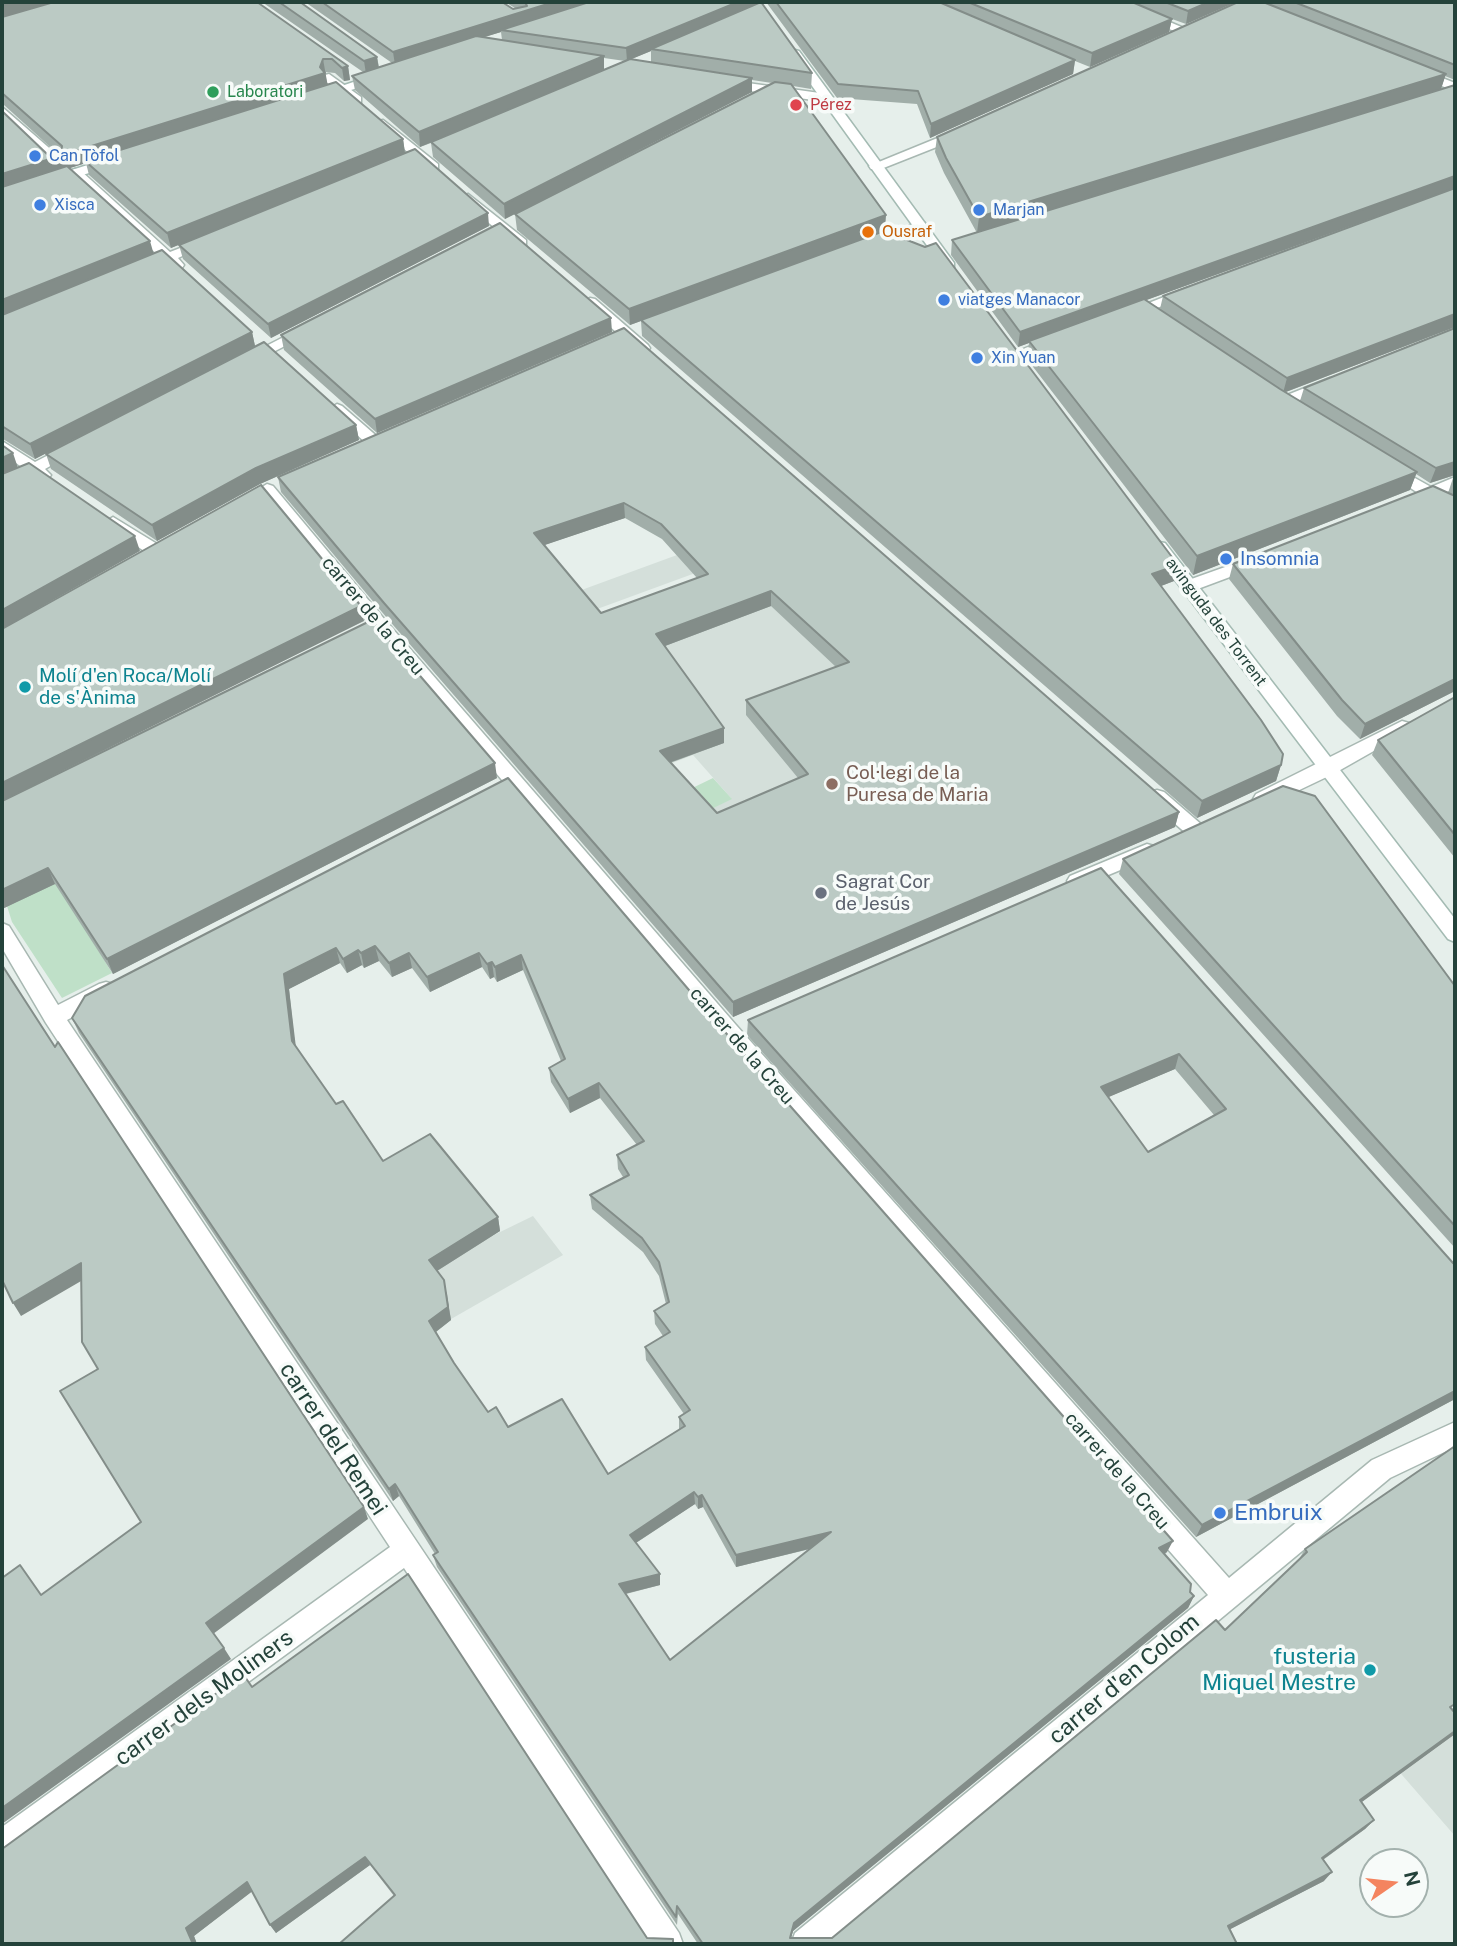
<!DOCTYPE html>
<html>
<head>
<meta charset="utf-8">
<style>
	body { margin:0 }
	#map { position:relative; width:1457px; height:1946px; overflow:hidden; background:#e6efeb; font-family:"Public Sans",sans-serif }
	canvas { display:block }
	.frame { position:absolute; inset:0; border:4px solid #24423a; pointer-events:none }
	.north { position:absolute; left:1359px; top:1848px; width:70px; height:70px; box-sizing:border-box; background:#f7fbf9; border:2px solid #a3b1ad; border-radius:50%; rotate:76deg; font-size:19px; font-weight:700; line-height:28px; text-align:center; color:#24423a }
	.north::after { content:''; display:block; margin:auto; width:24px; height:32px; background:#f4845f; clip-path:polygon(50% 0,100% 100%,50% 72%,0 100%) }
</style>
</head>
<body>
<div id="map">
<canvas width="1457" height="1946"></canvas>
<div class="frame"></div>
<div class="north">N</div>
</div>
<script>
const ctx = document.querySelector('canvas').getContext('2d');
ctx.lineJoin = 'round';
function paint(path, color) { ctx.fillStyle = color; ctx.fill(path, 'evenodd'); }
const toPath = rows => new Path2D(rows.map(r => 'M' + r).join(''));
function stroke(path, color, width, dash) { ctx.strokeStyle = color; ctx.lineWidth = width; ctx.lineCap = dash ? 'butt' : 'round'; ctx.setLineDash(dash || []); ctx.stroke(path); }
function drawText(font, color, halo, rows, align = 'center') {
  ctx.font = font + ' "Public Sans",sans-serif'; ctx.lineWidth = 7; ctx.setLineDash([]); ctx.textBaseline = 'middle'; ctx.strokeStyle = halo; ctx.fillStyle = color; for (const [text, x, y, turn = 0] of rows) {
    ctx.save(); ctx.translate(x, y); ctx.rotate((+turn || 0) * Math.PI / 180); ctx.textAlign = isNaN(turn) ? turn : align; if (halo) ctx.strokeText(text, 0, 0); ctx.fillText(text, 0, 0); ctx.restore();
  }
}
const built = toPath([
	[677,555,709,568,589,612,557,599],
	[741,577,856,684,845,827,703,813,731,798,693,755,649,772,508,663],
	[533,1216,563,1255,327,1390,365,1306,496,1234],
	[1406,1679,1455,1734,1455,1836,1396,1768]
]);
const green = toPath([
	[713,778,732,799,703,813,649,809],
	[57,882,112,973,62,998,12,922,7,906]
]);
const minor = toPath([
	[1106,2,1122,2,1191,31,1181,34,1106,2],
	[1417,68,1455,83,1455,91,1413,75,1411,72,1417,68],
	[329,74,361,97,361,103,353,103,325,81,325,75,329,74],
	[726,80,827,94,833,98,827,102,722,87,720,84,726,80],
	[2,107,63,160,63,166,53,166,2,118,2,107],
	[383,120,438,164,438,170,428,170,379,127,379,121,383,120],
	[962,128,967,129,967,135,881,169,871,169,869,166,962,128],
	[75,169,80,170,170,252,206,238,213,242,178,258,184,265,182,268,172,268,167,263,147,271,137,271,137,265,159,256,70,176,68,173,75,169],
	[468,194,526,240,526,246,516,246,463,201,461,198,468,194],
	[920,222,925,223,925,229,872,247,865,243,920,222],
	[1187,288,1192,289,1194,292,1192,295,1130,318,1120,318,1118,315,1187,288],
	[590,298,595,299,648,345,650,348,648,351,638,351,585,305,583,302,590,298],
	[305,326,310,327,312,330,310,333,252,363,242,363,239,360,305,326],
	[1055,336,1062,340,1060,343,1014,360,1007,356,1055,336],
	[1330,378,1335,380,1338,383,1335,386,1287,405,1282,407,1274,402,1277,399,1330,378],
	[337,404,342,406,380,439,382,442,380,445,368,445,332,412,329,409,337,404],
	[2,441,35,462,66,446,78,446,80,449,45,469,51,475,49,478,43,480,33,475,2,490,2,479,23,468,2,453,2,441],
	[1390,464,1431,487,1455,477,1455,488,1443,494,1455,501,1455,513,1430,500,1414,501,1412,498,1418,493,1382,469,1390,464],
	[267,484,273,486,385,620,736,1025,1229,1578,1372,1460,1455,1422,1455,1447,1390,1478,829,1944,791,1944,795,1933,1208,1595,720,1037,373,628,261,492,259,489,267,484],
	[113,517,162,547,164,551,162,555,150,555,107,526,105,522,113,517],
	[1256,556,1264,561,1262,565,1195,590,1183,590,1180,586,1183,582,1256,556],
	[1402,721,1409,723,1411,727,1409,731,1335,773,1270,804,1263,806,1256,804,1253,799,1256,794,1402,721],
	[1157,790,1164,792,1202,825,1205,830,1202,835,1188,835,1150,802,1147,797,1150,792,1157,790],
	[1147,844,1154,846,1157,851,1154,856,1077,888,1070,886,1067,881,1070,876,1147,844],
	[2,923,9,926,58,1005,99,984,106,982,113,984,117,990,113,996,67,1020,679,1933,683,1944,650,1944,404,1568,12,1855,2,1860,2,1827,390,1547,46,1023,2,948,2,923]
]);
const secondary = toPath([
	[795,50,799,51,954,263,954,269,944,269,789,54,795,50],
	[380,73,386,77,384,80,318,100,312,96,380,73],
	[113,157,118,158,118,164,2,200,2,192,113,157],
	[1159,542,1165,543,1455,919,1455,942,1448,939,1153,551,1151,547,1153,543,1159,542]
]);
const wall = toPath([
	[2,2,257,2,348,66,350,80,344,81,335,73,325,72,327,84,403,139,405,153,171,248,89,175,86,163,69,168,154,254,252,332,255,346,356,425,359,440,260,484,157,541,51,469,46,454,81,435,35,459,3,439,2,439,2,111,47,154,58,154,4,105,2,105],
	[262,2,300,2,377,57,379,67,392,63,305,2,502,2,513,9,515,8,505,2,754,2,754,5,812,73,811,89,793,86,885,231,902,238,1174,581,1161,586,1281,765,1276,781,1197,818,642,336,641,321,630,325,517,230,515,214,505,219,433,157,431,143,420,147,355,90,352,76,363,72],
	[501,32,502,40,484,37],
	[651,51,651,63,631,59],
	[604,58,625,61,604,70],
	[752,80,772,83,532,205,752,92],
	[766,2,1236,2,1186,24,1172,19,1169,32,1090,67,1075,61,1073,74,930,138,917,104,837,98],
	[1238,2,1455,2,1455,80,1445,76,1441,89,994,227,1455,85,1455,327,1286,392,1300,401,1304,388,1455,328,1455,475,1430,483,1416,474,1410,490,1193,575,1027,359,1029,343,1018,347,951,255,952,240,977,233,944,173,935,152,937,137],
	[1412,204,1163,296,1160,309,1146,300],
	[489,226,271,338,183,259,179,245],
	[624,328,1179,812,1175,827,733,1017,387,618,281,492,278,477],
	[625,518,662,539,697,578,601,613,544,545],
	[771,606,836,667,746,700,746,715,798,778,717,813,670,763,724,743,665,646],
	[612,332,377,433,284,350,281,335],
	[1453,478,1455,478,1455,691,1360,739,1337,716,1229,579,1233,564,1448,493],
	[1455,697,1455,858,1372,755,1378,740],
	[497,778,113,974,55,884,2,909,2,801],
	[508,778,1167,1552,1165,1554,1194,1596,1188,1608,793,1931,791,1938,832,1938,1225,1630,1298,1561,1305,1549,1455,1713,1455,1734,1361,1802,1374,1820,1365,1829,1323,1860,1324,1881,1230,1929,1237,1944,698,1944,678,1914,677,1925,437,1567,433,1555,435,1554,399,1496,393,1501,79,1033,72,1018],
	[379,961,392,977,412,968,430,992,482,967,490,979,494,977,497,982,523,970,561,1061,549,1068,551,1082,570,1113,600,1098,637,1145,617,1155,618,1169,623,1177,590,1195,592,1209,643,1252,659,1276,666,1304,654,1311,655,1324,663,1336,645,1347,646,1360,684,1414,679,1417,679,1430,608,1474,508,1427,488,1412,454,1363,436,1332,451,1320,447,1294,437,1271,500,1231,498,1217,383,1161,336,1104,295,1046,289,989,340,963,347,973,362,965,364,968],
	[695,1504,698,1509,703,1507,736,1567,810,1549,670,1660,626,1594,660,1585,660,1574,636,1543],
	[1123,859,1455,986,1455,1248,1119,874],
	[1101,868,1453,1263,1455,1264,1455,1399,1196,1537,747,1035,748,1020],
	[1175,1069,1214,1115,1148,1152,1108,1097],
	[252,1687,647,1938,673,1944,394,1896,370,1865,276,1933,270,1925,252,1891,194,1936,197,1944,2,1944]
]);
const shadedWall = toPath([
	[13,2,66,2,2,19,2,5],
	[554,2,597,2,501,30,501,32,395,65,393,52],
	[738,2,754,2,754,9,651,49,651,51,627,61,626,48],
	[1209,2,1236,2,1186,24,1188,11],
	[1172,19,1169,32,1090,67,1092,53],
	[604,56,604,70,420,147,419,132],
	[377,57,379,70,366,74,364,61],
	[323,59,328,87,85,161,86,163,2,190,2,174,320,67],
	[1075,60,1073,74,930,138,931,124],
	[348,66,350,80,344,81,342,68],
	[1446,74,1441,89,977,233,979,217],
	[752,78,752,92,505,219,504,204],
	[403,139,405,153,171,248,167,233],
	[1455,176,1455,188,1031,342,1029,341,1029,343,1018,347,1020,332],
	[488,213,489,226,271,338,268,324],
	[886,215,885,231,630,325,629,309],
	[150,241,154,255,2,316,2,300],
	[1455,314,1455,327,1283,393,1287,378],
	[611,318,612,332,377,433,375,419],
	[252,332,255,346,35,459,30,444],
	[356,425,359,440,260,484,157,541,152,525,256,468],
	[13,453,18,468,2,476,2,458],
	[1455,462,1455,475,1430,483,1436,468],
	[1417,472,1410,490,1193,575,1197,556],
	[624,503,625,518,536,548,534,533],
	[135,536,140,551,2,629,2,610],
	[1178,565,1174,581,1148,591,1152,574],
	[771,591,771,606,657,649,656,634],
	[361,606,364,621,2,801,2,783],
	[1455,679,1455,691,1360,739,1365,724],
	[724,728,724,743,660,766,660,751],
	[495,763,497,778,113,974,107,959],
	[1281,765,1276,781,1197,818,1202,801],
	[1179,812,1175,827,733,1017,733,1002],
	[48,868,55,884,2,909,2,890],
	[375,946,379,961,364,968,361,953],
	[336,948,340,963,289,989,297,1056,292,1041,284,974],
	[358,950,362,965,347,973,343,959],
	[409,953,412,968,392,977,389,963],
	[479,953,482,967,430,992,427,977],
	[521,955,523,970,497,982,495,967],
	[492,962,494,977,490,979,487,964],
	[1179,1054,1175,1069,1097,1102,1101,1087],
	[599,1083,600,1098,570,1113,568,1099],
	[498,1217,500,1231,432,1274,429,1260],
	[81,1263,88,1277,21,1316,13,1303],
	[444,1280,451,1320,433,1334,429,1321],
	[1455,1391,1455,1399,1196,1537,1202,1525],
	[395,1484,399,1496,393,1501,389,1489],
	[694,1492,695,1504,631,1546,630,1535],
	[702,1495,703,1507,698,1509,698,1497],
	[364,1507,368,1519,213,1634,206,1623],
	[831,1532,829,1544,736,1567,736,1555],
	[1173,1541,1167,1552,1154,1559,1159,1548],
	[660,1574,660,1585,620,1595,619,1584],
	[1194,1596,1188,1608,793,1931,789,1944,790,1938,794,1923],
	[224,1648,231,1659,2,1824,2,1808],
	[1455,1731,1455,1734,1351,1810,1360,1800],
	[1374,1820,1365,1829,1314,1866,1322,1858],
	[365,1857,370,1865,276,1933,270,1925],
	[1332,1872,1324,1881,1221,1934,1228,1926],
	[247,1882,254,1890,194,1936,197,1944,193,1944,186,1928]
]);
const building = toPath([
	[2,2,13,2,2,5,2,2],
	[54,2,257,2,348,66,342,68,332,59,323,59,320,67,325,73,2,174,2,111,47,154,61,154,62,146,2,93,2,17,54,2],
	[279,2,300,2,377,57,364,61,279,2],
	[322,2,502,2,513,9,527,6,525,2,554,2,393,52,322,2],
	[589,2,738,2,626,48,501,30,589,2],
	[761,2,812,73,651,49,761,2],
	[776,2,939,2,1075,60,931,124,918,91,838,84,776,2],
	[968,2,1132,2,1172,19,1092,53,968,2],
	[1165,2,1209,2,1188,11,1165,2],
	[1238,2,1263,2,1446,74,979,217,946,158,937,137,1238,2],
	[1294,2,1455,2,1455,65,1294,2],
	[476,36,604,56,419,132,352,76,476,36],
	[630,59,752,78,504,204,431,142,630,59],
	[336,82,403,139,167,233,85,161,336,82],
	[775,82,791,84,886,215,629,309,515,214,775,82],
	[1455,85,1455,176,1020,332,952,240,1455,85],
	[415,149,488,213,268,324,179,245,415,149],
	[67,166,150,241,2,300,2,187,67,166],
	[1455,188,1455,314,1287,378,1163,296,1455,188],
	[500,223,611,318,375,419,281,335,500,223],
	[895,227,902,238,925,247,936,243,1178,565,1152,574,1261,720,1283,754,1281,765,1202,801,641,320,895,227],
	[162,250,252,332,30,444,2,426,2,315,162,250],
	[1144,299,1280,389,1417,472,1197,556,1029,341,1144,299],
	[624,328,1179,812,733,1002,384,603,278,477,624,328],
	[624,503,661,524,708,574,601,613,534,533,624,503],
	[771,591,849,662,746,700,808,774,717,813,660,751,724,728,656,634,771,591],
	[1455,328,1455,462,1436,468,1304,388,1455,328],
	[264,342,356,425,256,468,152,525,46,454,264,342],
	[2,445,13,453,2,458,2,445],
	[29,463,135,536,2,610,2,474,29,463],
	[261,485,361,606,2,783,2,629,261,485],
	[1433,486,1455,496,1455,679,1365,724,1342,700,1233,564,1433,486],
	[372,620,495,763,107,959,48,868,2,890,2,801,372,620],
	[1455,697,1455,835,1378,740,1455,697],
	[508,778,718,1024,1173,1541,1159,1548,1191,1584,1190,1592,1194,1596,794,1923,790,1938,832,1938,1216,1620,1225,1630,1307,1552,1305,1549,1455,1446,1455,1704,1450,1707,1455,1713,1455,1731,1360,1800,1374,1820,1322,1858,1332,1872,1228,1926,1237,1944,703,1944,677,1906,676,1917,433,1555,438,1552,395,1484,389,1489,72,1018,85,996,508,778],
	[375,946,389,963,409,953,427,977,479,953,487,964,492,962,495,967,521,955,565,1059,549,1068,568,1099,599,1083,644,1141,617,1155,629,1175,590,1195,642,1238,659,1262,669,1302,654,1311,670,1332,645,1347,690,1410,679,1417,685,1426,608,1474,562,1399,508,1427,496,1407,488,1412,454,1363,429,1321,448,1307,444,1280,429,1260,498,1217,430,1134,383,1161,343,1101,336,1104,292,1041,284,974,336,948,343,959,358,950,361,953,375,946],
	[694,1492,698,1497,702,1495,736,1555,831,1532,670,1660,619,1584,660,1574,630,1535,694,1492],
	[1283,786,1315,796,1455,986,1455,1226,1123,859,1283,786],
	[1101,868,1453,1263,1455,1264,1455,1391,1202,1525,748,1020,1101,868],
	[1179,1054,1226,1109,1148,1152,1101,1087,1179,1054],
	[2,965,55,1047,58,1042,364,1507,206,1623,224,1648,2,1808,2,1578,20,1565,41,1595,141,1522,60,1391,98,1369,82,1342,81,1263,13,1303,2,1280,2,965],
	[408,1574,647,1938,673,1939,673,1944,339,1944,395,1895,365,1857,270,1925,247,1882,186,1928,193,1944,2,1944,2,1849,243,1674,252,1687,408,1574]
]);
const markers = [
	[213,92,7,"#2e9e5b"],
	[796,105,7,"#e0444e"],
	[35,156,7,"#3f7fe0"],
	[40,205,7,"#3f7fe0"],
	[979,210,7,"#3f7fe0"],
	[868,232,7,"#e8710a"],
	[944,300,7,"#3f7fe0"],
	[977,358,7,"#3f7fe0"],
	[1226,559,7,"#3f7fe0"],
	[25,687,7,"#0f9aa8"],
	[832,784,7,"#8d6e63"],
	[821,893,7,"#6b7280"],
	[1220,1513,7,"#3f7fe0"],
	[1370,1670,7,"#0f9aa8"]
];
const farLeisurenames = [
	["Laboratori",227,92]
];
const farHealthnames = [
	["Pérez",810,105]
];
const farShopnames = [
	["Can Tòfol",49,156],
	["Xisca",54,205],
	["Marjan",993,210],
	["viatges Manacor",958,300],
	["Xin Yuan",991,358]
];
const farFoodnames = [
	["Ousraf",882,232]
];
const farStreetnames = [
	["avinguda des Torrent",1216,622,53]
];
const shopNames = [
	["Insomnia",1240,559]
];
const streetNames = [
	["carrer de la Creu",373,616,50],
	["carrer de la Creu",742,1046,49],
	["carrer de la Creu",1117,1471,49]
];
const cultureNames = [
	["Molí d'en Roca/Molí",39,676],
	["de s'Ànima",39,698]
];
const educationNames = [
	["Col·legi de la",846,773],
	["Puresa de Maria",846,795]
];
const worshipNames = [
	["Sagrat Cor",835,882],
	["de Jesús",835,904]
];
const nearStreetnames = [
	["carrer del Remei",333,1439,57],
	["carrer d'en Colom",1124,1679,-40],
	["carrer dels Moliners",204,1698,-36]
];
const nearShopnames = [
	["Embruix",1234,1513]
];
const nearCulturenames = [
	["fusteria",1356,1657],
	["Miquel Mestre",1356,1683]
];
paint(built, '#d4dfda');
paint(green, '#bfe0c8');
stroke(minor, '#a8b8b2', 3);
stroke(secondary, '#a4bbb3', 3);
paint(minor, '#fff');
paint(secondary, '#fff');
paint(wall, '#a1aea9');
paint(shadedWall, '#838d89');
paint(building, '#bbcac4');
stroke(building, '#838d89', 2);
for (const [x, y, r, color] of markers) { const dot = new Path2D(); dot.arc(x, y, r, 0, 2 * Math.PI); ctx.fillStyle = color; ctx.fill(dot); stroke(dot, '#f7fbf9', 2.5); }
drawText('16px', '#27864d', '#f7fbf9', farLeisurenames, 'left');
drawText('16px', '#be3a42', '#f7fbf9', farHealthnames, 'left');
drawText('16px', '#366cbe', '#f7fbf9', farShopnames, 'left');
drawText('16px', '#c56008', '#f7fbf9', farFoodnames, 'left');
drawText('16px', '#24423a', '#f7fbf9', farStreetnames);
drawText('19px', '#366cbe', '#f7fbf9', shopNames, 'left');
drawText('19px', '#24423a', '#f7fbf9', streetNames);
drawText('19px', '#0d838f', '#f7fbf9', cultureNames, 'left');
drawText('19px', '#785e54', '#f7fbf9', educationNames, 'left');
drawText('19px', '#5b616d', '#f7fbf9', worshipNames, 'left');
drawText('23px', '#24423a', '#f7fbf9', nearStreetnames);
drawText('23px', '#366cbe', '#f7fbf9', nearShopnames, 'left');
drawText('23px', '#0d838f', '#f7fbf9', nearCulturenames, 'right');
</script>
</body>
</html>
